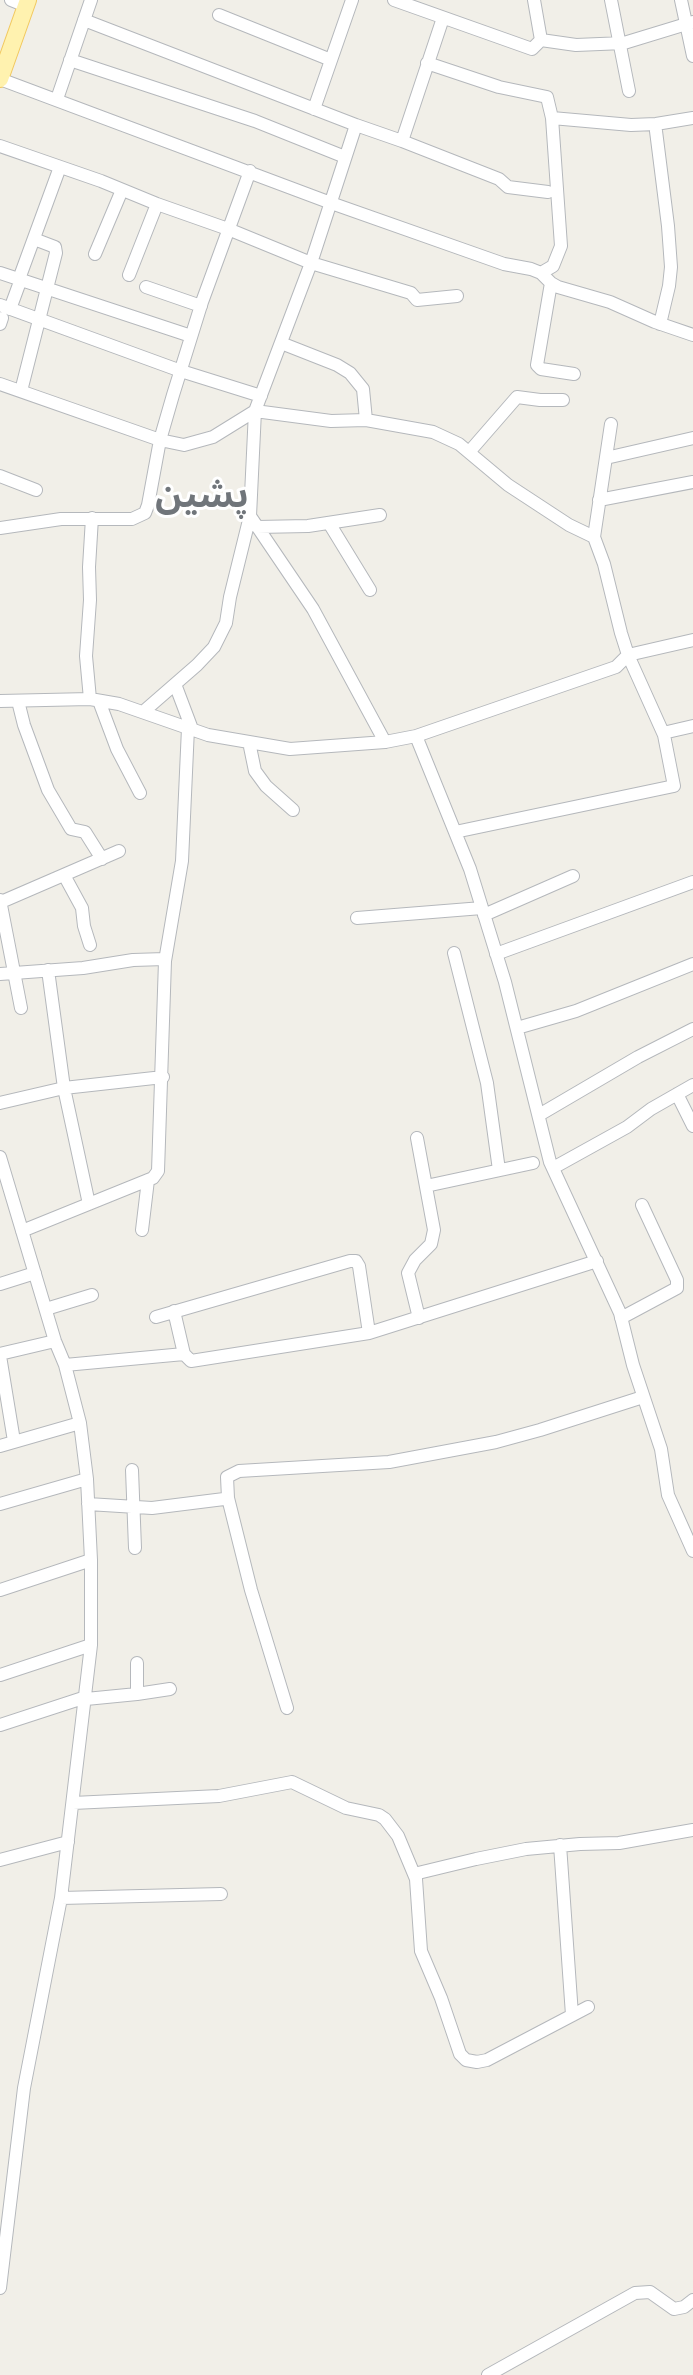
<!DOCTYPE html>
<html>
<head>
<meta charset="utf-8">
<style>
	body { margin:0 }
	canvas { display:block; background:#f1efe8 }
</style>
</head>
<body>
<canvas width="693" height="2375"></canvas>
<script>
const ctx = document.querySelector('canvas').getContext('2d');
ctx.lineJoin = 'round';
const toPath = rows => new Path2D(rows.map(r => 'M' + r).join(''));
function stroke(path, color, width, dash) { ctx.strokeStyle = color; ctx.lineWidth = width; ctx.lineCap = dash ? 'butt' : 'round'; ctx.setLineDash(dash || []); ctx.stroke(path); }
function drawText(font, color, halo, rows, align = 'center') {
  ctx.font = font + ' "Fira Sans","Noto Sans Arabic",sans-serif'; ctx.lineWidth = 6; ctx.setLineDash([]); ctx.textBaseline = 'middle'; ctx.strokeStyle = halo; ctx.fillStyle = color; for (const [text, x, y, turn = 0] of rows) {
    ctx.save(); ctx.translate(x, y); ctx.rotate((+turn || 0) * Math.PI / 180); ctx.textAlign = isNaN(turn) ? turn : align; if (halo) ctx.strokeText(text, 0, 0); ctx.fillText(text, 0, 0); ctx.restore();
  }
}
const minor = toPath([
	[11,0,26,6],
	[394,0,532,49,541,40,534,0],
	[611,0,629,91],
	[681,0,693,56],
	[219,15,331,60],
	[84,20,356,125],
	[541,40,576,45,624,43,693,22],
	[70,60,255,121,345,157],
	[427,63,499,87,547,97,552,118,561,246,553,266,541,273],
	[0,79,331,203,504,264,531,269,541,273,551,283,558,287,610,302,655,322,693,335],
	[57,99,91,0],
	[314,109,352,0],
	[552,118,631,125,656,124,693,118],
	[656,131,668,226,671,267,669,286,660,324],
	[402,141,499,179,508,187,548,192],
	[0,146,101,181,157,204,228,229,311,263,411,293,417,300,457,296],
	[95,254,122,190],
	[0,273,191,336],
	[129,275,157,204],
	[19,279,60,167],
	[551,283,537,365,541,369,574,374],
	[146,287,201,306],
	[0,305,181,371,261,396],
	[10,309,21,279],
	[0,324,2,318],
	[281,343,337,365,350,373,363,389,366,420],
	[0,384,160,440,184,445,213,437,255,411,331,421,366,420,433,432,459,444,508,485,569,525,594,537,604,564,621,633,628,655,664,735,674,786,455,832],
	[21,391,56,253,55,247,34,239],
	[470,451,517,397,540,400,563,400],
	[606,458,693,438],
	[0,476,36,490],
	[599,500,693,482],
	[329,523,370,590],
	[257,527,308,526,380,515],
	[0,528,61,519,132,519,145,513,148,505,160,440,173,395,202,302,250,171],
	[594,537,611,424],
	[175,684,192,729],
	[90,699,86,656,90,600,89,567,92,518],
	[0,701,90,699,119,704,208,735,290,749,385,742,416,736,616,667,628,655,693,640],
	[18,701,24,725,48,790,71,829,85,832,102,859],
	[99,701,117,749,140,793],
	[143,712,197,665,214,647,226,623,230,597,250,516],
	[663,733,693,726],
	[416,736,470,869,505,982,550,1162,620,1313,633,1365,661,1449,668,1495,693,1551],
	[249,742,255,771,266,786,293,810],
	[385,742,313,609,250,516,255,411,311,263,356,125,402,141,443,18],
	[64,875,82,908,84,926,90,945],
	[0,900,21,1008],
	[1,902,119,851],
	[484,915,573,876],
	[357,918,482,908],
	[454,953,487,1083,499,1170],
	[496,954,693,882],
	[48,970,64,1088,89,1204],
	[0,974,83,968,133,960,165,959],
	[517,1028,576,1011,693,964],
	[677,1094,693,1126],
	[0,1103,64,1088,163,1077],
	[539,1115,638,1057,693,1029],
	[417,1138,434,1230,431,1244,415,1260,408,1273,419,1318],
	[0,1157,55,1341,65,1365,80,1423,87,1479,91,1560,91,1645,61,1898,24,2088,0,2288],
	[553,1168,627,1127,651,1109,693,1085],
	[426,1186,533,1163],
	[142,1230,148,1180],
	[22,1231,148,1180,153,1178,158,1171,165,961,182,861,188,728],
	[0,1284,35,1273],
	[46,1309,92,1295],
	[174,1311,184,1354],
	[156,1317,350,1261,356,1261,359,1266,369,1333],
	[621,1318,677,1288,677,1280,642,1205],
	[0,1354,55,1341],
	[0,1356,14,1441],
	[65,1365,184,1354,191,1361,369,1333,597,1261],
	[0,1446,80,1423],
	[132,1470,135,1548],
	[228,1498,251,1590,287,1708],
	[0,1504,87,1479],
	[88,1504,152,1508,224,1499,228,1498,227,1477,239,1471,389,1462,496,1442,540,1430,643,1397],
	[0,1590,91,1560],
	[137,1663,137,1694],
	[0,1675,91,1645],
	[86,1699,137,1694,170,1689],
	[0,1725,86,1697],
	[73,1803,219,1796,292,1782,346,1808,379,1815,385,1819,398,1836,416,1879,421,1951,441,1998,460,2054,466,2060,477,2062,487,2060,588,2007],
	[560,1845,572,2015],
	[0,1860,68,1842],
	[414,1874,476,1859,526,1849,580,1844,619,1843,693,1830],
	[61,1898,221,1894],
	[488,2375,635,2293,650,2292,674,2309,684,2307,693,2300]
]);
const major = toPath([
	[0,79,28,0]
]);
const townNames = [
	["پشین",202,497]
];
stroke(minor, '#b5b8bc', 14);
stroke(major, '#f2c960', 18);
stroke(minor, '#fff', 12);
stroke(major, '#fff2af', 16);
drawText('bold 36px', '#70757a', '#fff', townNames);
</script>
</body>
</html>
